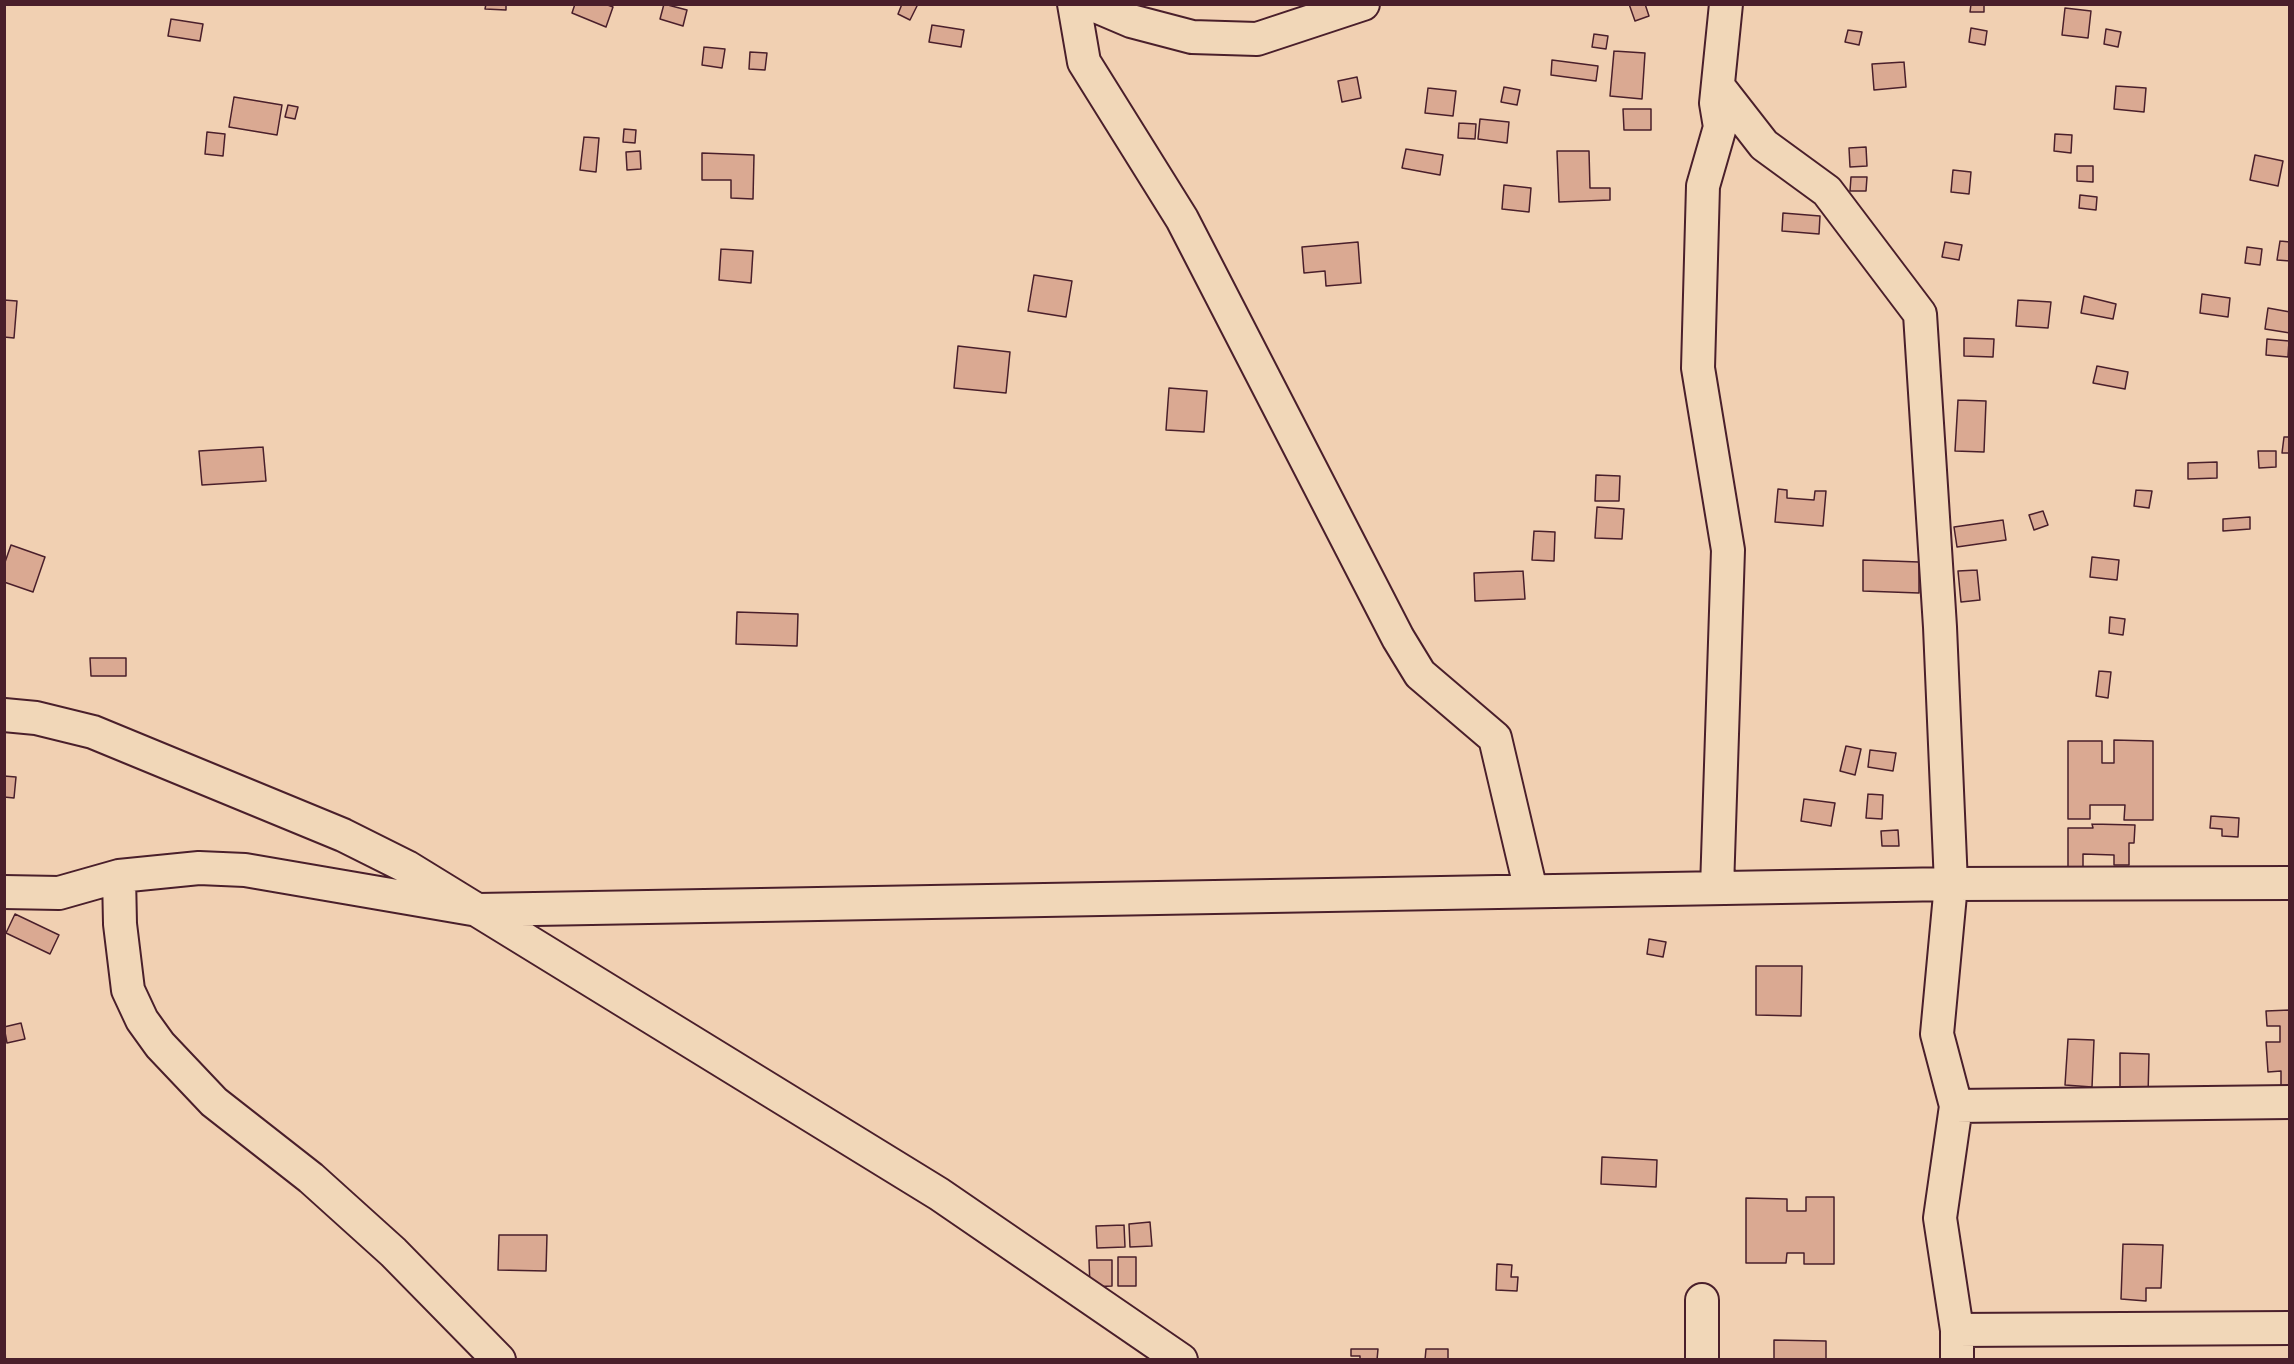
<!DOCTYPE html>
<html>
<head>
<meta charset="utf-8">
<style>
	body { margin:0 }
	#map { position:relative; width:2294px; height:1364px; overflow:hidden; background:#f1d0b2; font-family:"Balsamiq Sans",sans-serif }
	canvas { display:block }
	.frame { position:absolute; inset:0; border:6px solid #4a1f2b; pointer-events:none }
</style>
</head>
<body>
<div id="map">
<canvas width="2294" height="1364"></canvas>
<div class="frame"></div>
</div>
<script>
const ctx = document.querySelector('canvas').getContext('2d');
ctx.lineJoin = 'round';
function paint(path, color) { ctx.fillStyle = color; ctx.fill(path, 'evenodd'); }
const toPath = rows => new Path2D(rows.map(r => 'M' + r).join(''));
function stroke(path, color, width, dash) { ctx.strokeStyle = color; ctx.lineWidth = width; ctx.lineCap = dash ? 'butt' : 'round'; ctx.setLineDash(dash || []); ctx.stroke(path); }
const building = toPath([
	[486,4,506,4,506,10,485,9,486,4],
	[575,4,605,4,613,7,606,27,572,13,575,4],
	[664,4,687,10,683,26,660,19,664,4],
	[902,4,918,4,910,20,898,14,902,4],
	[1629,4,1645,4,1649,16,1635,21,1629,4],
	[1971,4,1984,4,1984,12,1970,12,1971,4],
	[2065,8,2091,11,2088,38,2062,35,2065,8],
	[171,19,203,24,200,41,168,36,171,19],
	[932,25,964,30,961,47,929,42,932,25],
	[1971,28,1987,31,1985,45,1969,42,1971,28],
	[2106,29,2121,32,2118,47,2104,44,2106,29],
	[1848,30,1862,32,1859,45,1845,42,1848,30],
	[1594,34,1608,36,1606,49,1592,47,1594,34],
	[704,47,725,49,722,68,702,65,704,47],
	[1614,51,1645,53,1642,99,1610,96,1614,51],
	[750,52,767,53,765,70,749,69,750,52],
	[1552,60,1598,66,1596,81,1551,75,1552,60],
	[1904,62,1906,87,1874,90,1872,64,1904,62],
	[1357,77,1361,98,1342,102,1338,81,1357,77],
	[2116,86,2146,88,2144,112,2114,109,2116,86],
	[1504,87,1520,90,1517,105,1501,102,1504,87],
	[1428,88,1456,91,1453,116,1425,113,1428,88],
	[234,97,282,105,277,135,229,127,234,97],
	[288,105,298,107,295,119,285,117,288,105],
	[1623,109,1651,109,1651,130,1624,130,1623,109],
	[1480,119,1509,122,1507,143,1478,139,1480,119],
	[1459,123,1476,124,1475,139,1458,138,1459,123],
	[624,129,636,130,635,143,623,142,624,129],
	[207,132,225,134,223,156,205,154,207,132],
	[2055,134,2072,135,2071,153,2054,151,2055,134],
	[584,137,599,138,596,172,580,170,584,137],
	[1866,147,1867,166,1850,167,1849,148,1866,147],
	[1406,149,1443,155,1440,175,1402,168,1406,149],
	[640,151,641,169,627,170,626,152,640,151],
	[1557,151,1589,151,1590,188,1610,188,1610,200,1559,202,1557,151],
	[702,153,754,155,753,199,731,198,731,180,702,180,702,153],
	[2255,155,2283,161,2278,186,2250,180,2255,155],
	[2077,166,2093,166,2093,182,2077,181,2077,166],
	[1953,170,1971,172,1969,194,1951,192,1953,170],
	[1851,177,1867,177,1866,191,1850,191,1851,177],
	[1504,185,1531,188,1529,212,1502,209,1504,185],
	[2080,195,2097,197,2096,210,2079,208,2080,195],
	[1783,213,1820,216,1819,234,1782,231,1783,213],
	[2280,241,2290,242,2290,261,2277,260,2280,241],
	[1358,242,1361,283,1326,286,1325,271,1304,273,1302,247,1358,242],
	[1945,242,1962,245,1959,260,1942,257,1945,242],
	[2247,247,2262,249,2260,265,2245,263,2247,247],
	[721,249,753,251,751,283,719,280,721,249],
	[1034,275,1072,281,1066,317,1028,311,1034,275],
	[2202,294,2230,298,2228,317,2200,313,2202,294],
	[2084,296,2116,304,2113,319,2081,313,2084,296],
	[4,300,17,301,14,338,4,337,4,300],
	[2018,300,2051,302,2048,328,2016,326,2018,300],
	[2268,308,2290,312,2290,333,2265,329,2268,308],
	[1964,338,1994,339,1993,357,1964,356,1964,338],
	[2267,339,2289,341,2288,357,2266,355,2267,339],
	[958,346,1010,352,1006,393,954,388,958,346],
	[2097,366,2128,372,2125,389,2093,383,2097,366],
	[1169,388,1207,391,1204,432,1166,430,1169,388],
	[1958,400,1986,401,1984,452,1955,451,1958,400],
	[2284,437,2290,437,2290,453,2282,453,2284,437],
	[263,447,266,481,202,485,199,451,263,447],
	[2258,451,2276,451,2276,467,2259,468,2258,451],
	[2217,462,2217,478,2188,479,2188,463,2217,462],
	[1596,475,1620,476,1619,501,1595,501,1596,475],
	[1778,489,1787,490,1787,498,1814,500,1815,491,1826,491,1823,526,1775,522,1778,489],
	[2136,490,2152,491,2149,508,2134,506,2136,490],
	[1597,507,1624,509,1622,539,1595,538,1597,507],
	[2043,511,2048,525,2034,530,2029,515,2043,511],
	[2250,517,2250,529,2223,531,2223,519,2250,517],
	[2003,520,2006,540,1957,547,1954,527,2003,520],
	[1534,531,1555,532,1554,561,1532,560,1534,531],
	[11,545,45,557,33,592,4,582,4,565,11,545],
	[2092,557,2119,560,2117,580,2090,577,2092,557],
	[1863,560,1919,562,1919,593,1863,591,1863,560],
	[1977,570,1980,600,1961,602,1958,571,1977,570],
	[1523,571,1525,599,1475,601,1474,573,1523,571],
	[737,612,798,614,797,646,736,644,737,612],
	[2110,617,2125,619,2123,635,2109,633,2110,617],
	[90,658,126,658,126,676,91,676,90,658],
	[2099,671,2111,672,2108,698,2096,696,2099,671],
	[2114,740,2153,741,2153,820,2124,820,2125,805,2090,805,2090,819,2068,819,2068,741,2102,741,2102,763,2114,763,2114,740],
	[1846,746,1861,749,1855,775,1840,771,1846,746],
	[1870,750,1896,753,1893,771,1868,767,1870,750],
	[4,776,16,777,14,798,4,797,4,776],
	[1868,794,1883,795,1882,819,1866,818,1868,794],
	[1804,799,1835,803,1831,826,1801,821,1804,799],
	[2211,816,2239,818,2238,837,2222,836,2222,829,2210,828,2211,816],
	[2092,824,2135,825,2134,843,2129,843,2129,865,2114,865,2114,855,2083,854,2083,867,2068,867,2068,828,2093,828,2092,824],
	[1898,830,1899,846,1882,846,1881,831,1898,830],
	[15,914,59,935,50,954,6,933,15,914],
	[1649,939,1666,942,1663,957,1647,954,1649,939],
	[1756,966,1802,966,1801,1016,1756,1015,1756,966],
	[2290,1010,2290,1103,2281,1087,2281,1071,2268,1072,2266,1042,2280,1042,2280,1026,2267,1026,2266,1011,2290,1010],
	[21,1023,25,1039,7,1043,4,1027,21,1023],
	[2068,1039,2094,1040,2092,1087,2065,1085,2068,1039],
	[2120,1053,2149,1054,2148,1096,2120,1096,2120,1053],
	[1602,1157,1657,1160,1656,1187,1601,1184,1602,1157],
	[1806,1197,1834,1197,1834,1264,1804,1264,1804,1253,1787,1253,1786,1263,1746,1263,1746,1198,1787,1199,1787,1211,1806,1211,1806,1197],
	[1150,1222,1152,1246,1130,1247,1129,1224,1150,1222],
	[1124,1225,1125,1247,1097,1248,1096,1226,1124,1225],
	[499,1235,547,1235,546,1271,498,1270,499,1235],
	[2123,1244,2163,1245,2161,1288,2146,1288,2146,1301,2121,1299,2123,1244],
	[1118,1257,1136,1257,1136,1286,1118,1286,1118,1257],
	[1089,1260,1112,1260,1112,1286,1090,1287,1089,1260],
	[1497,1264,1512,1265,1511,1277,1518,1277,1517,1291,1496,1290,1497,1264],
	[1774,1340,1826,1341,1826,1360,1774,1360,1774,1340],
	[1351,1349,1378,1349,1377,1360,1360,1360,1360,1356,1351,1356,1351,1349],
	[1426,1349,1448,1349,1448,1359,1425,1360,1426,1349]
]);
const minor = toPath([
	[1074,4,1084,62,1182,219,1398,638,1420,674,1495,738,1531,891],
	[1091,4,1131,21,1192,37,1257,39,1363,4],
	[1718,86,1764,145,1827,191,1920,314,1940,627,1951,884,1937,1034,1956,1106,1940,1218,1957,1330,1957,1360],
	[4,715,36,718,93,732,343,835,407,867,939,1194,1181,1360],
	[119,876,120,924,128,990,142,1020,160,1045,214,1102,311,1178,393,1252,499,1360],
	[1717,888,1728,550,1698,368,1703,186,1720,127,1716,103,1726,4],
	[4,892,59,893,119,876,199,868,245,870,478,910,1951,884,2290,883],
	[1956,1106,2290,1102],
	[1702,1300,1702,1360],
	[1957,1330,2290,1328]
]);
paint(building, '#daa992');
stroke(building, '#4a1f2b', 1.5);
stroke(minor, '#4a1f2b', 36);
stroke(minor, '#f1d7b8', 32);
</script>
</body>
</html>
